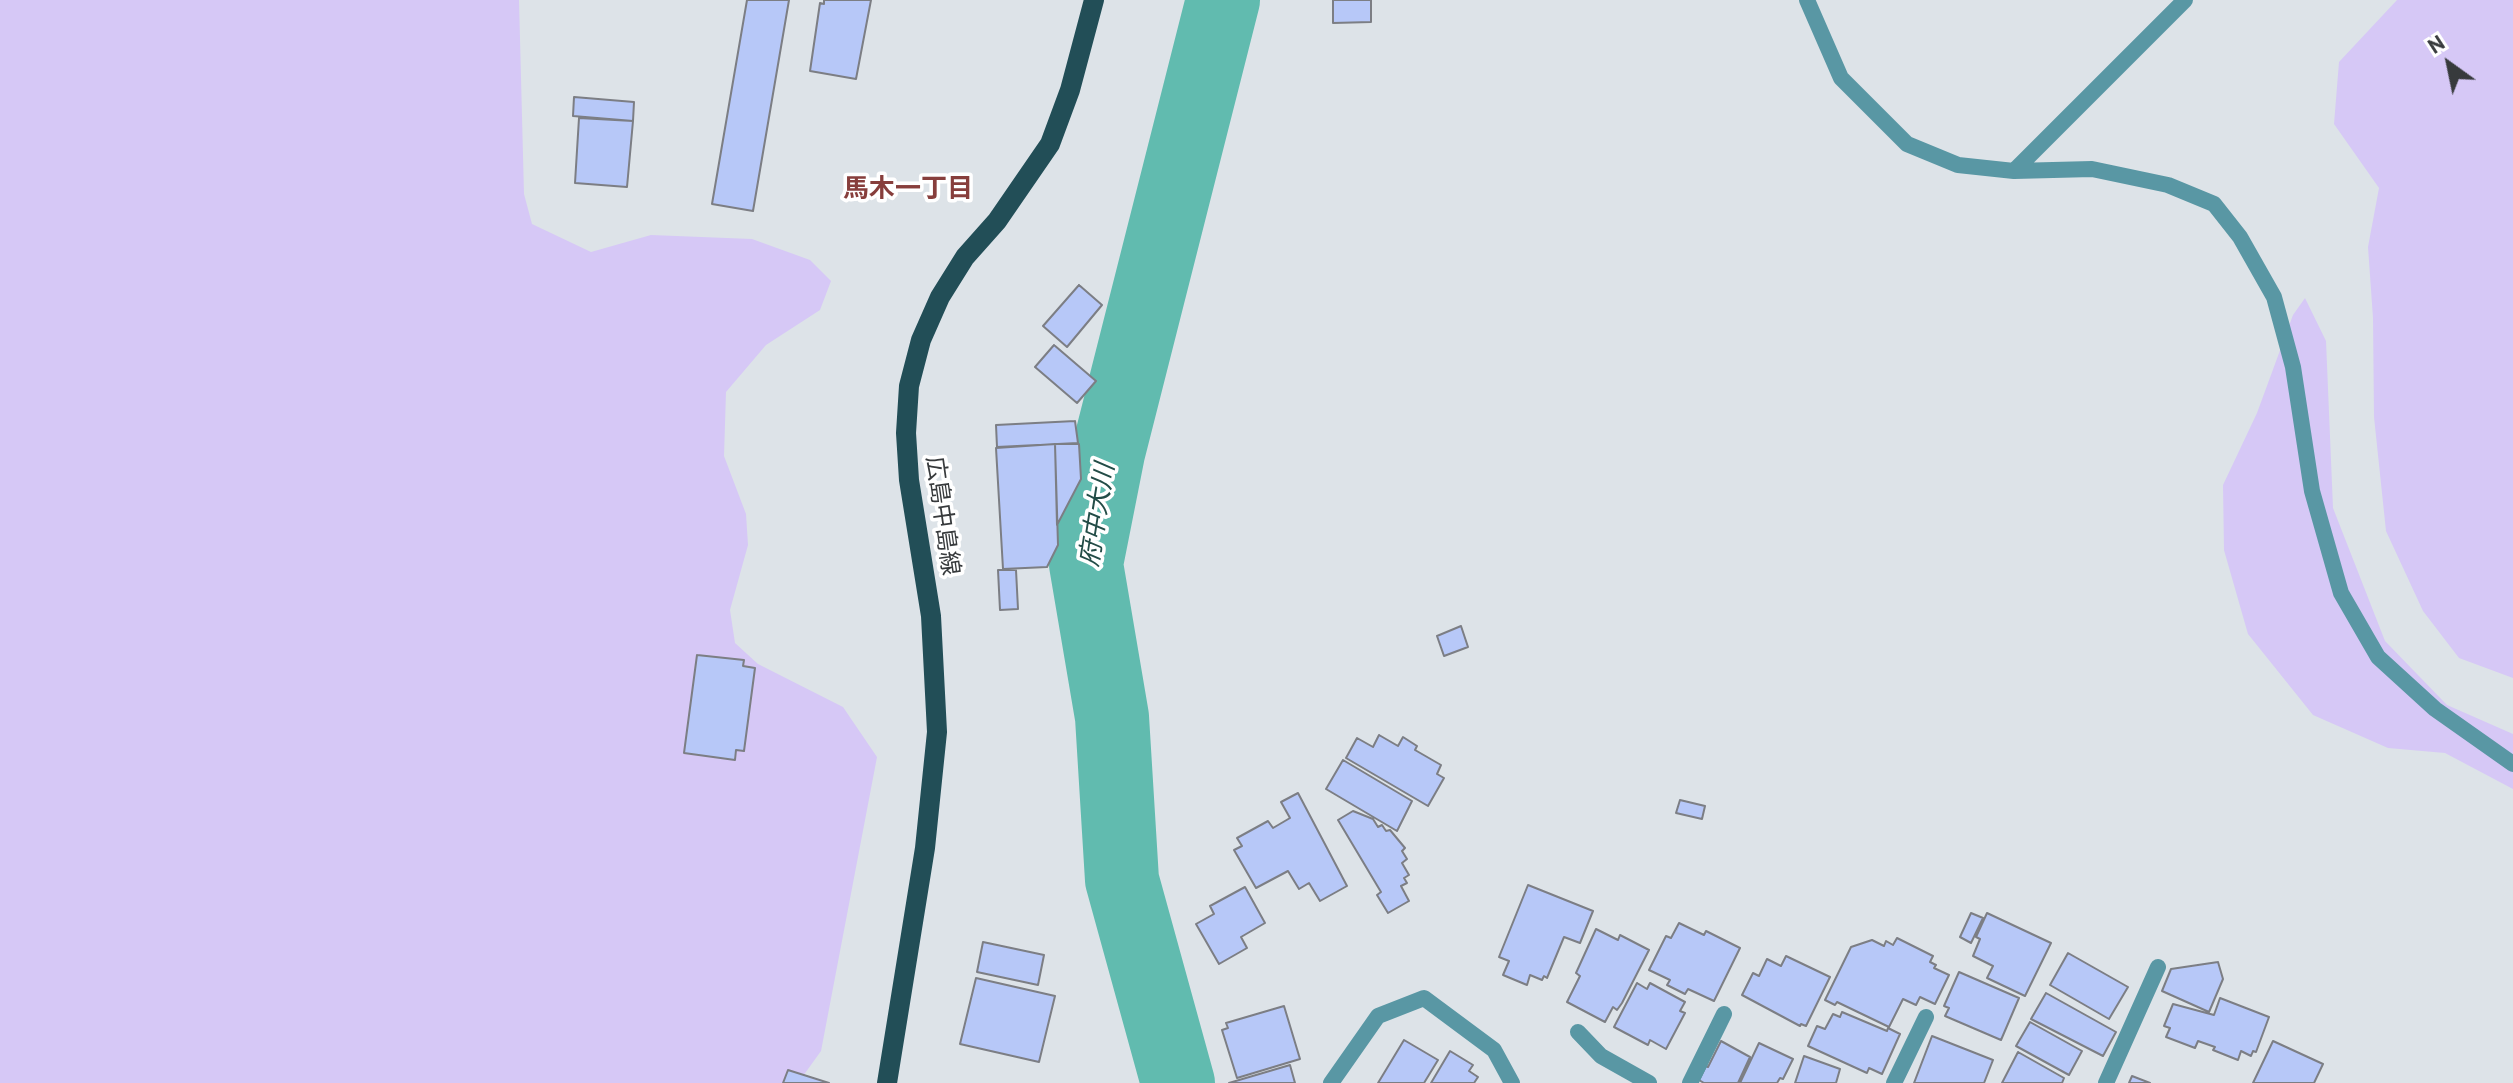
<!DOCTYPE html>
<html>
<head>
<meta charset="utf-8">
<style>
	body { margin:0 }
	#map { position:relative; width:2513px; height:1083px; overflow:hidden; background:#dde3e8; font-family:"PT Sans",sans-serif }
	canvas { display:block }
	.north { position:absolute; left:2409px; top:24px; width:80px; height:80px; -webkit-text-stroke:6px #fff; paint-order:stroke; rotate:327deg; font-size:22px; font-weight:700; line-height:32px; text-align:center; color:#373a3c }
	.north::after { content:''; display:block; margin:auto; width:28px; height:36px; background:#373a3c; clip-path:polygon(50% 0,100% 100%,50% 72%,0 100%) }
</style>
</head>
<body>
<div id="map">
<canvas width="2513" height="1083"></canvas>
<div class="north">N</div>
</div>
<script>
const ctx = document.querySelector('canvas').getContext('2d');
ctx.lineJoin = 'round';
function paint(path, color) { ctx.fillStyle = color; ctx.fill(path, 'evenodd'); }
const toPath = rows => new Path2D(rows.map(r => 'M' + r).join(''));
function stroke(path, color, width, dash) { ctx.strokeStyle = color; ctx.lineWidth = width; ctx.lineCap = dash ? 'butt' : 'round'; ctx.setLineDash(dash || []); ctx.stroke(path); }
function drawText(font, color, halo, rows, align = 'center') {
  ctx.font = font + ' "PT Sans","Noto Sans JP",sans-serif'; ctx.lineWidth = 7; ctx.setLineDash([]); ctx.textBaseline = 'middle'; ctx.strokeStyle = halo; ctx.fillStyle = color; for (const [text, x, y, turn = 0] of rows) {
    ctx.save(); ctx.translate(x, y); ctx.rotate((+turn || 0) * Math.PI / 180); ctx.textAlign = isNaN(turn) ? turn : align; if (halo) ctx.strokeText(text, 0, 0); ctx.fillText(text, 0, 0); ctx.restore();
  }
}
const green = toPath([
	[0,0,519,0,524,194,532,224,591,252,651,235,752,239,810,260,831,281,820,310,766,345,726,392,724,456,746,514,748,545,730,610,735,643,758,664,843,707,877,757,821,1051,798,1083,0,1083],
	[2397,0,2513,0,2513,678,2459,658,2423,611,2386,531,2374,417,2373,318,2368,247,2379,188,2334,124,2339,62],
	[2305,298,2326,341,2333,508,2385,641,2447,705,2513,734,2513,789,2445,753,2388,748,2313,715,2248,634,2224,550,2223,485,2257,413,2293,315]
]);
const river = toPath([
	[1178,1083,1122,880,1112,717,1086,564,1108,453,1223,0]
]);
const building = toPath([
	[747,0,789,0,753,211,712,204,747,0],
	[824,0,871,0,856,79,810,71,820,3,824,4,824,0],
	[1333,0,1371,0,1371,22,1333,23,1333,0],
	[574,97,634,102,633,121,573,116,574,97],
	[579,118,633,121,627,187,575,183,579,118],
	[1079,285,1102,305,1067,347,1043,326,1079,285],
	[1054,345,1096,381,1077,403,1035,367,1054,345],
	[1075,421,1078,443,997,447,996,425,1075,421],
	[1055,444,1058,545,1047,567,1003,569,996,448,1055,444],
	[1055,444,1079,444,1081,479,1057,525,1055,444],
	[998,570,1016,570,1018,609,1000,610,998,570],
	[1461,626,1468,647,1444,656,1437,636,1461,626],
	[697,655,744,660,743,666,755,668,744,751,736,750,735,760,684,753,697,655],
	[1379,735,1398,746,1403,737,1417,746,1415,750,1441,765,1437,774,1444,778,1428,806,1346,758,1357,738,1373,747,1379,735],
	[1343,760,1412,801,1397,831,1326,789,1343,760],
	[1298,793,1347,886,1320,901,1309,883,1299,889,1288,871,1256,888,1234,850,1242,846,1237,838,1268,821,1273,828,1290,818,1281,802,1298,793],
	[1680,800,1705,806,1702,819,1676,813,1680,800],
	[1353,811,1373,819,1378,827,1382,825,1386,831,1390,830,1405,848,1402,851,1407,859,1402,863,1409,875,1404,878,1407,883,1401,886,1409,901,1388,913,1377,895,1381,892,1338,820,1353,811],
	[1528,885,1593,911,1580,943,1564,937,1547,978,1544,976,1542,980,1530,975,1527,985,1503,975,1509,961,1499,957,1528,885],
	[1245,887,1265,923,1241,937,1247,948,1219,964,1196,924,1214,914,1210,906,1245,887],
	[1971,913,1983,918,1971,943,1960,937,1971,913],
	[1987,913,2051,943,2025,996,1987,978,1993,966,1973,956,1980,939,1976,937,1987,913],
	[1679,923,1704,935,1706,931,1740,948,1714,1001,1688,989,1685,994,1667,985,1670,980,1649,970,1666,936,1671,938,1679,923],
	[1596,929,1618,940,1620,935,1649,950,1622,1003,1617,1010,1613,1007,1605,1022,1567,1002,1580,976,1576,973,1596,929],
	[1897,938,1933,956,1930,962,1936,965,1934,968,1949,975,1935,1004,1920,997,1916,1005,1903,999,1889,1027,1837,1002,1835,1005,1825,1000,1851,947,1872,940,1884,946,1886,941,1893,945,1897,938],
	[983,942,1044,955,1038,985,977,972,983,942],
	[2068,953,2128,987,2109,1019,2050,985,2068,953],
	[1786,956,1830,977,1806,1026,1801,1024,1800,1026,1742,995,1753,973,1759,976,1767,959,1781,966,1786,956],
	[2218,962,2223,979,2209,1012,2162,991,2171,969,2218,962],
	[1959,972,2019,998,2001,1040,1945,1016,1949,1008,1944,1006,1959,972],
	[976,978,1055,996,1039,1062,960,1044,976,978],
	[1637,983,1647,989,1650,983,1685,1002,1680,1011,1685,1013,1666,1049,1650,1040,1648,1045,1614,1027,1637,983],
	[2046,993,2116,1032,2103,1056,2031,1019,2046,993],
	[2220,998,2269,1017,2256,1052,2253,1051,2251,1056,2241,1051,2238,1060,2213,1050,2215,1047,2198,1041,2195,1048,2166,1037,2170,1028,2164,1026,2173,1004,2214,1015,2220,998],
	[1284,1006,1300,1059,1237,1078,1222,1030,1228,1028,1226,1023,1284,1006],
	[1842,1012,1887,1031,1888,1028,1900,1034,1882,1074,1869,1068,1867,1073,1808,1046,1817,1026,1825,1029,1833,1014,1840,1017,1842,1012],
	[2030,1022,2082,1051,2069,1075,2016,1046,2030,1022],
	[1932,1036,1993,1060,1984,1083,1914,1083,1932,1036],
	[1404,1040,1438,1060,1424,1083,1378,1083,1404,1040],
	[1721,1041,1750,1057,1738,1083,1704,1083,1699,1080,1706,1066,1708,1067,1721,1041],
	[2273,1041,2323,1064,2314,1083,2253,1083,2273,1041],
	[1759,1043,1793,1059,1783,1079,1780,1078,1777,1083,1740,1083,1759,1043],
	[1450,1051,1473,1065,1469,1071,1478,1077,1474,1083,1431,1083,1450,1051],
	[2018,1052,2064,1078,2062,1083,2002,1083,2018,1052],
	[1804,1056,1840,1069,1836,1083,1795,1083,1804,1056],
	[1290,1065,1295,1083,1229,1083,1290,1065],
	[788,1070,829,1083,783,1083,788,1070],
	[2132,1076,2150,1083,2129,1083,2132,1076]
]);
const service = toPath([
	[1578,1032,1601,1056,1649,1083],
	[1690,1083,1724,1014],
	[1894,1083,1926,1017],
	[2106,1083,2158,967]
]);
const minor = toPath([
	[1807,0,1841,78,1907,144,1958,165,2014,171,2092,169,2168,185,2214,204,2240,237,2274,297,2293,367,2312,491,2341,593,2378,657,2435,709,2513,764],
	[2014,171,2185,0],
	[1331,1083,1378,1016,1424,998,1494,1050,1512,1083]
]);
const primary = toPath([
	[887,1083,925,848,937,732,931,616,909,480,906,433,909,386,921,340,940,297,965,257,997,221,1050,144,1070,90,1094,0]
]);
const streetNames = [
	["広島中島線",942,516,82]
];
const neighbourhoodNames = [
	["馬木一丁目",908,190]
];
const waterNames = [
	["府中大川",1098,515,-81]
];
paint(green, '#d6c8f6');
stroke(river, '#61bbaf', 74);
paint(building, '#b7c8f8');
stroke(building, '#7c7e84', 2);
stroke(service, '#5997a4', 16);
stroke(minor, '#5997a4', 16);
stroke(primary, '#224e57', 20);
drawText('24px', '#373a3c', '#fff', streetNames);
drawText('bold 26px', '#873e3c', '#fff', neighbourhoodNames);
drawText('italic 26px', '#234c47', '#fff', waterNames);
</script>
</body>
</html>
